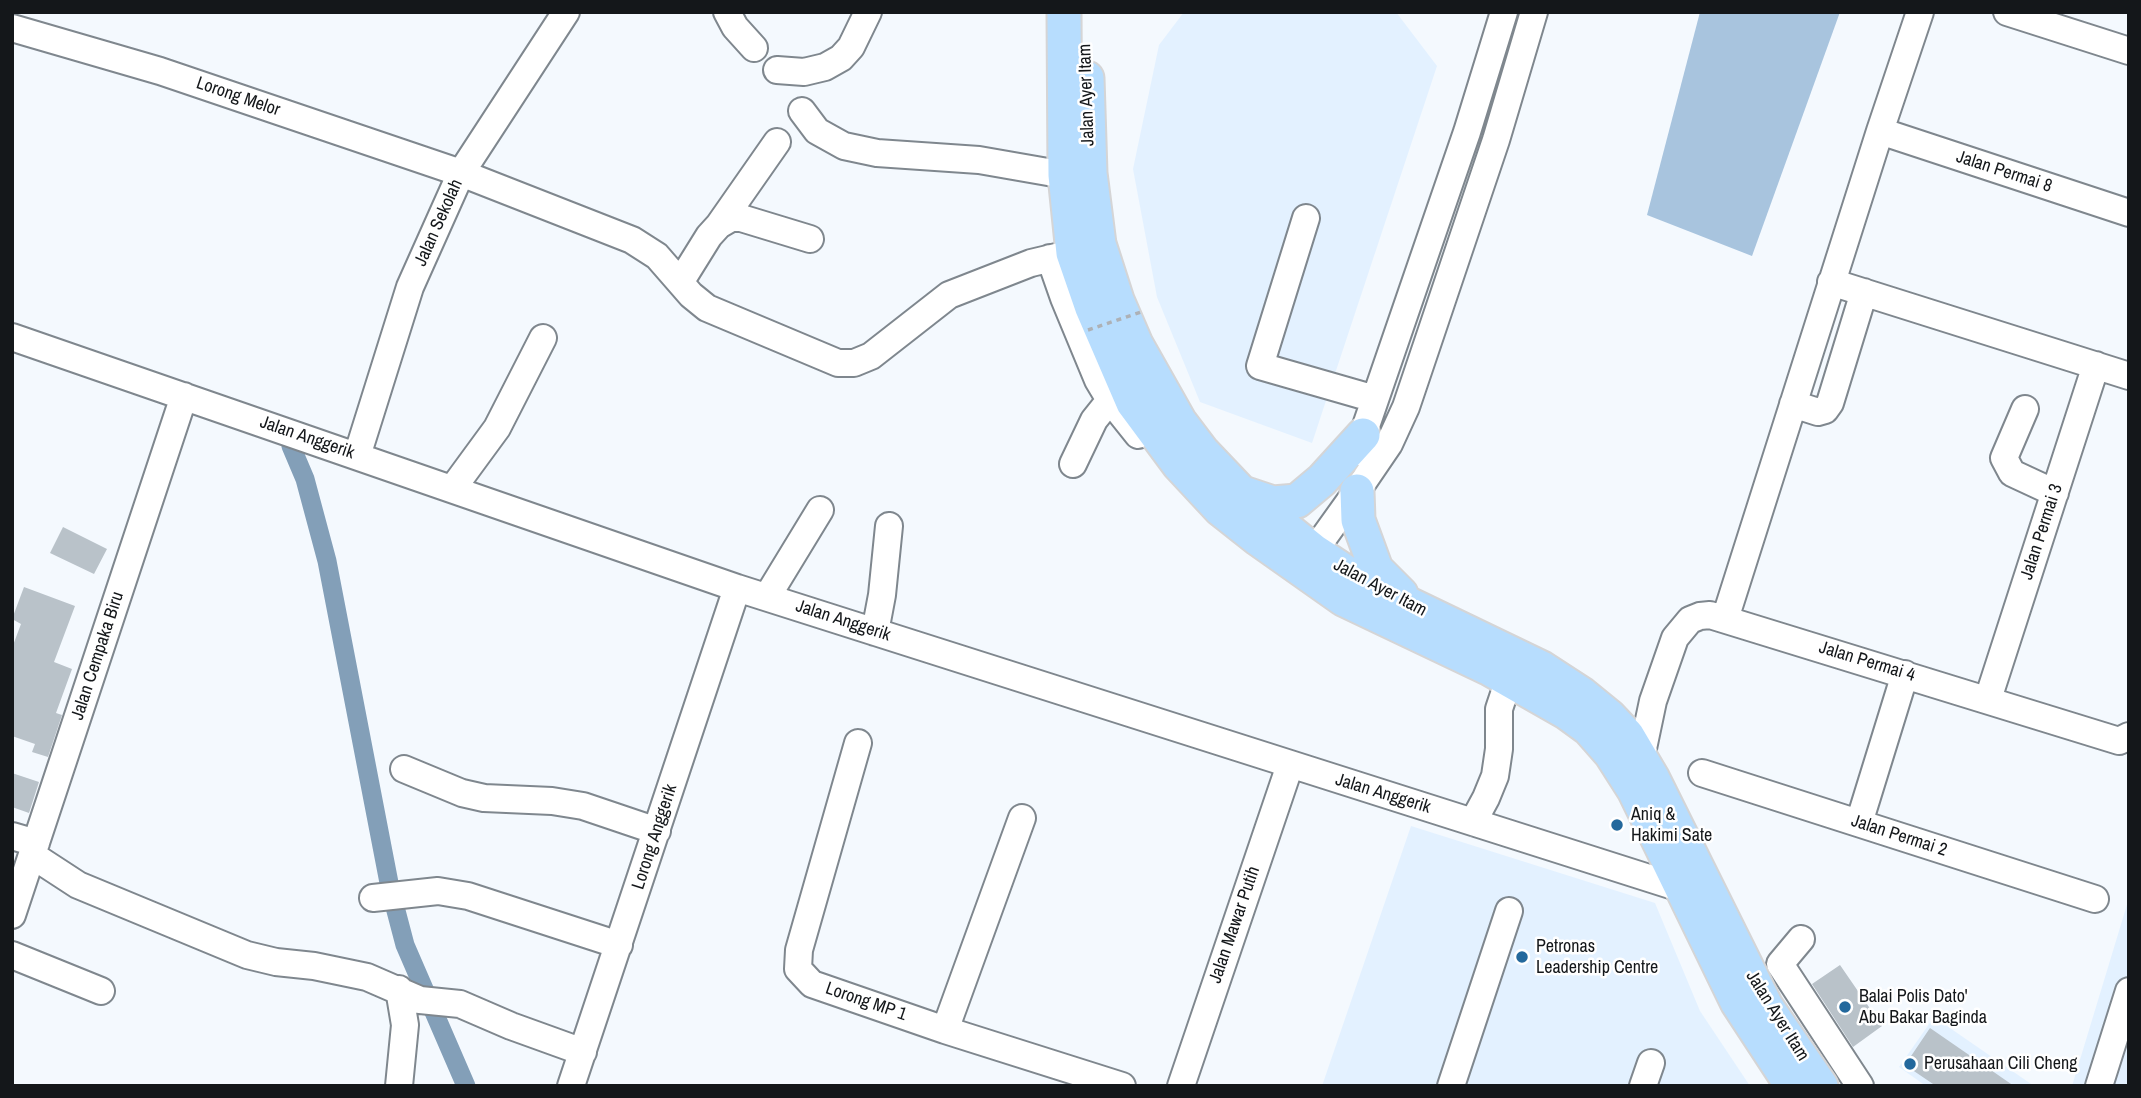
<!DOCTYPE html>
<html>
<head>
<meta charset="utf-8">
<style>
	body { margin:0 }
	#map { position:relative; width:2141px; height:1098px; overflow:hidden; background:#f4f9fe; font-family:"Archivo Narrow",sans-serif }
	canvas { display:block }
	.frame { position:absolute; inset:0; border:14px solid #14171a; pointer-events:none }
</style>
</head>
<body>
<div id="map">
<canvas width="2141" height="1098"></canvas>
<div class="frame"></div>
</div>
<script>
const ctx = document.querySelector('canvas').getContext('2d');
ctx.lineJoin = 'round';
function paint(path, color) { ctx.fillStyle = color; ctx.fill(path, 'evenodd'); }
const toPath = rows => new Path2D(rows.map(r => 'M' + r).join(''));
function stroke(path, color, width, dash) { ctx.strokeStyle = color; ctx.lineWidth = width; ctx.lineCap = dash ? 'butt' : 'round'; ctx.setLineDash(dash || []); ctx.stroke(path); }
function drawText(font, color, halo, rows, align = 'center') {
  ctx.font = font + ' "Archivo Narrow",sans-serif'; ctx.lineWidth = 5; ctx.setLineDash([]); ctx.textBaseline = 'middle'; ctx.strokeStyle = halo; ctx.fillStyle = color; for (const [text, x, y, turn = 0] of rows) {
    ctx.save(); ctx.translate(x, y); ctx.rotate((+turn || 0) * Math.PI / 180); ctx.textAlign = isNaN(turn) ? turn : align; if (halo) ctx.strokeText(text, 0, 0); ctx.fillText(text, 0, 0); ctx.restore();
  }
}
const built = toPath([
	[1184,12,1396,12,1437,66,1312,443,1200,402,1157,297,1133,169,1159,45],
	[1411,826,1655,903,1700,1011,1750,1086,1322,1086],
	[2129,898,2129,1086,2072,1086],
	[1934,1017,2034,1086,1926,1086,1899,1067]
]);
const forest = toPath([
	[1700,12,1840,12,1752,256,1647,215]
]);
const canal = toPath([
	[291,446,305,479,327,561,390,888,405,945,466,1086]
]);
const building = toPath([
	[63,527,107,549,94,574,50,553],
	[24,587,75,606,54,662,72,669,56,713,62,715,48,757,32,752,35,744,12,736,12,648,21,624,12,619],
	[12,773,39,782,29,813,12,807],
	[1840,965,1882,1026,1853,1047,1812,984],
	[1930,1028,2014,1086,1936,1086,1905,1065]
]);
const minor = toPath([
	[727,12,735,27,754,48],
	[2007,12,2129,51],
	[12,28,160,71,461,173,632,240,657,256,691,295,707,308,838,363,854,363,871,356,949,295,1031,263,1073,253],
	[777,70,804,72,825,67,841,58,851,47,868,12],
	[802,111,817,131,844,146,877,153,979,160,1065,175],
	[1880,131,2129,213],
	[1306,218,1260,366,1375,399],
	[719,225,777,142],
	[1050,258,1064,298,1098,380,1110,400,1138,435],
	[681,281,709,236,719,225,731,218,741,218,810,239],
	[1831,282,2129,376],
	[12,337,737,588,1680,888],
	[1793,404,1818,412,1825,410,1830,403,1864,292],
	[2025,409,2004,458,2012,473,2055,493],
	[1357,452,1467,132,1504,12],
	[357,456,410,287,461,173,566,12],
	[1073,464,1094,420,1110,400],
	[453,488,497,428,543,338],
	[1300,561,1314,551,1357,491,1389,444,1406,407,1496,140,1534,12],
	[767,597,820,510],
	[1725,619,1880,131,1920,12],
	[875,632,882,595,889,526],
	[1988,699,2096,365],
	[858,743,799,950,798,969,812,984,945,1030,1122,1086],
	[1641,758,1653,701,1675,638,1690,620,1700,616,1710,615,2119,741,2129,736],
	[404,769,462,793,484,798,552,801,583,806,657,831],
	[1702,773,2095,899],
	[1473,822,1486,798,1495,776,1499,749,1499,709,1509,679],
	[1859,823,1905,674],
	[12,836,36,843],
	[32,855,78,885,247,955,276,962,314,966,367,977,420,1000,460,1004,511,1026,583,1052],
	[373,898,438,891,468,896,619,945],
	[12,915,184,396],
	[1801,939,1780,964,1860,1086],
	[12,955,101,991],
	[945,1030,1022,818],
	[399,1086,405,1025,399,989],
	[571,1086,737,588],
	[1181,1086,1290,765],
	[1451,1086,1509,911],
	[1643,1086,1651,1063],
	[2099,1086,2129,991]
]);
const major = toPath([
	[1064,12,1065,175,1073,253,1092,308,1133,403,1179,465,1220,509,1258,539,1343,599,1488,668,1567,713,1589,729,1611,754,1634,790,1737,1002,1792,1086],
	[1087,78,1090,173,1099,244,1117,300,1136,344,1180,422,1202,451,1241,492,1314,551,1355,578,1542,668,1582,694,1609,716,1627,735,1653,779,1766,1006,1821,1086],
	[1357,491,1358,520,1376,569,1401,594],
	[1246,494,1273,503,1297,501,1322,480,1363,435]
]);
const pathBridge = toPath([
	[1088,330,1144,311]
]);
const markers = [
	[1617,825,7,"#23689c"],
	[1522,957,7,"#23689c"],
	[1845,1007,7,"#23689c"],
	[1910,1064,7,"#23689c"]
];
const streetNames = [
	["Jalan Ayer Itam",1087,95,-92],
	["Lorong Melor",238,97,19],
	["Jalan Permai 8",2004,172,18],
	["Jalan Sekolah",439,223,-66],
	["Jalan Anggerik",307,438,19],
	["Jalan Permai 3",2042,532,-72],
	["Jalan Ayer Itam",1380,588,28],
	["Jalan Anggerik",843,621,18],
	["Jalan Cempaka Biru",98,656,-72],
	["Jalan Permai 4",1867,662,17],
	["Jalan Anggerik",1383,794,17],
	["Jalan Permai 2",1899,836,18],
	["Lorong Anggerik",655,837,-72],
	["Jalan Mawar Putih",1235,925,-71],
	["Lorong MP 1",866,1002,19],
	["Jalan Ayer Itam",1777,1016,58]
];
const poiNames = [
	["Aniq &",1631,815],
	["Hakimi Sate",1631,836],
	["Petronas",1536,947],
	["Leadership Centre",1536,968],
	["Balai Polis Dato'",1859,997],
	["Abu Bakar Baginda",1859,1018],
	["Perusahaan Cili Cheng",1924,1064]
];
paint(built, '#e3f1ff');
paint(forest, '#a8c4de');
stroke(canal, '#839fb8', 19);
paint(building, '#b9c2c9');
stroke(minor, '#7f878e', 30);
stroke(major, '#d5d5d6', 37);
stroke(minor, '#fff', 26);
stroke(major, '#b7ddfe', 33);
stroke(pathBridge, '#adb1b6', 3.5, [5, 5]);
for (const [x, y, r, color] of markers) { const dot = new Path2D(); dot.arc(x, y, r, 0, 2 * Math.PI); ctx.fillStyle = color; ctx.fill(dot); stroke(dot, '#fff', 2.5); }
drawText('18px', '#14171a', '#fff', streetNames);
drawText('18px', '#14171a', '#fff', poiNames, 'left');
</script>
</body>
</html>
